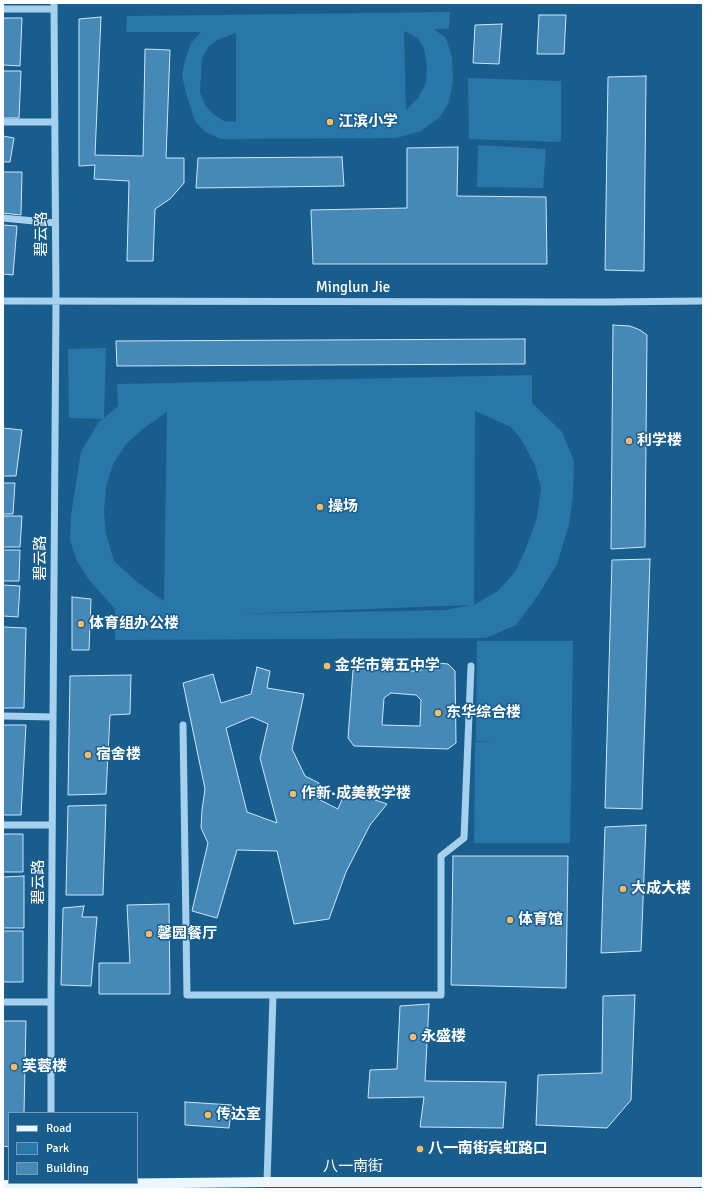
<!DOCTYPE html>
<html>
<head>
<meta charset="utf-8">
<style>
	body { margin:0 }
	#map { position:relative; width:706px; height:1192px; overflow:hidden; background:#195d8d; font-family:Signika,sans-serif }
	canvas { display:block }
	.frame { position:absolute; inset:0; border:4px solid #fff; pointer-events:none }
	.legend { position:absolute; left:8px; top:1112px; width:130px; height:72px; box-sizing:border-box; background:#195d8d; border:1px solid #759ebb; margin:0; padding:5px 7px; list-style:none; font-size:12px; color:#fff }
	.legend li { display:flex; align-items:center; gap:8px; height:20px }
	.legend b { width:20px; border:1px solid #759ebb }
</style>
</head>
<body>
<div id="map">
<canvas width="706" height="1192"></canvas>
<div class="frame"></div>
<ul class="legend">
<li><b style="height:5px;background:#ecf6ff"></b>Road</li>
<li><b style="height:11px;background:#2976a9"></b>Park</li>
<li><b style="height:11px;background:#4689b7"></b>Building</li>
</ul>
</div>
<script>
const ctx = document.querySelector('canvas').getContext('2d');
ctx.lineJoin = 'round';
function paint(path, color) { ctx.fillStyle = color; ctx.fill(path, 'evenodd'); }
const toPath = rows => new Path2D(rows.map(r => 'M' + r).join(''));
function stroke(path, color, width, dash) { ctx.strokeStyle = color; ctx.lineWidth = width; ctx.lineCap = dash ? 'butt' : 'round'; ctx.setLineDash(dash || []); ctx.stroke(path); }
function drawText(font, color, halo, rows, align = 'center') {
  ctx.font = font + ' Signika,"Noto Sans SC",sans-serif'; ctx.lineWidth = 3; ctx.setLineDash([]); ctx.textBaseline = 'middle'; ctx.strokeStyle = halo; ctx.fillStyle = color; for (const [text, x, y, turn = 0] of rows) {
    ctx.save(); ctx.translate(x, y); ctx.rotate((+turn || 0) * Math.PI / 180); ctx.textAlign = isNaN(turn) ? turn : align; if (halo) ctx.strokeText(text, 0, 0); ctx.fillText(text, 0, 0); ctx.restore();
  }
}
const green = toPath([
	[450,12,449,29,434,29,446,38,452,57,453,81,449,102,440,117,421,131,396,138,221,139,205,132,195,121,186,93,182,75,185,60,191,43,201,32,126,32,127,16],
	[404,31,418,38,424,49,427,66,426,83,418,98,406,110],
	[236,33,236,122,224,121,213,114,205,105,200,92,202,58,209,46,217,40],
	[468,78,561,81,561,142,469,139],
	[478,145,546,149,543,188,477,187],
	[106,348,104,418,118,406,117,384,532,375,532,403,562,432,574,461,573,496,569,525,557,564,539,594,516,625,486,638,115,640,115,609,89,580,77,561,70,540,71,515,81,452,98,423,103,419,69,418,68,349],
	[475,411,511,427,521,439,535,465,541,488,537,518,524,553,515,572,498,591,474,605],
	[167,412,164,601,138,583,114,561,106,534,104,511,106,487,113,464,126,444,144,428],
	[470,605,446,610,239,614,240,614],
	[477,641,573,641,570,843,474,843,475,742,493,742,476,741]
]);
const building = toPath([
	[539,15,566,15,564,54,537,54,539,15],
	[101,17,95,155,143,156,145,49,170,50,166,158,184,158,184,183,170,199,155,209,153,261,127,261,129,181,94,179,95,165,79,166,79,19,101,17],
	[3,18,22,18,20,66,3,65,3,18],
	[502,24,499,64,473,63,475,25,502,24],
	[3,71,21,71,19,118,3,118,3,71],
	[646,76,644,271,605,270,608,77,646,76],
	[3,136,14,138,10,162,3,162,3,136],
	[458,147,457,196,546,197,547,264,313,264,311,210,407,208,407,148,458,147],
	[342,157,344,186,196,188,198,158,342,157],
	[3,172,22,172,21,215,3,213,3,172],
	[3,225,17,226,13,275,3,274,3,225],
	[613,325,630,326,640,330,647,335,645,547,611,549,613,325],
	[525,339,525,364,117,366,116,341,525,339],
	[3,428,22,430,16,476,3,476,3,428],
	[3,483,15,483,13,514,3,514,3,483],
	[3,516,22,516,20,547,3,547,3,516],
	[3,550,20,550,19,581,3,581,3,550],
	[650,559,642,809,605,808,612,560,650,559],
	[3,585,20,586,18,617,3,616,3,585],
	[72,597,91,599,89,650,72,650,72,597],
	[3,627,26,628,24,708,3,708,3,627],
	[367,662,375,663,381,671,420,671,426,664,439,663,448,664,455,671,456,743,448,749,354,746,348,738,353,670,367,662],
	[391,693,416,695,421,700,420,726,382,725,384,698,391,693],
	[257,667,270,671,267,688,304,694,292,749,305,776,319,783,316,798,338,809,346,790,387,804,370,825,346,872,329,919,294,924,277,851,237,850,217,918,192,911,208,843,201,828,202,810,205,789,183,683,213,674,221,703,251,694,257,667],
	[252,717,268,724,260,758,277,823,247,812,226,728,252,717],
	[131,675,130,714,110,715,106,794,68,795,70,676,131,675],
	[3,725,26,725,21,815,3,815,3,725],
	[106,805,103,895,66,895,68,806,106,805],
	[646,825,641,951,601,953,605,827,646,825],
	[3,834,23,834,23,872,3,872,3,834],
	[453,856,568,856,566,988,451,985,453,856],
	[24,876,24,928,3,928,3,877,24,876],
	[169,904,170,994,99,994,99,963,130,963,127,905,169,904],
	[84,906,82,917,97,917,91,986,61,985,63,908,84,906],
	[3,931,23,931,23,982,3,982,3,931],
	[635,995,631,1100,607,1128,536,1125,538,1075,602,1073,603,996,635,995],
	[429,1004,425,1081,506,1082,503,1128,420,1127,424,1097,368,1098,370,1070,397,1069,400,1006,429,1004],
	[3,1021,26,1021,24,1113,9,1113,9,1147,3,1146,3,1021],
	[185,1102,232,1105,229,1128,185,1125,185,1102]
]);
const minor = toPath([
	[3,9,54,9],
	[3,122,55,122],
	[3,218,55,223],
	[3,301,604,302,703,301],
	[3,716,53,717],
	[183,725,187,995,441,995,441,856,464,838,471,666],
	[3,825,52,825],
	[3,1002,51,1002],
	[51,1113,51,1002,56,301,54,3],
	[267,1182,273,996]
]);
const major = toPath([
	[3,1185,267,1182,703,1182]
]);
const markers = [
	[330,122,4,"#ffbb62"],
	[629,441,4,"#ffbb62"],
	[320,507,4,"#ffbb62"],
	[81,624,4,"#ffbb62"],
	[327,666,4,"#ffbb62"],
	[438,713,4,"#ffbb62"],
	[88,755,4,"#ffbb62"],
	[293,794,4,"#ffbb62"],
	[623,889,4,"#ffbb62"],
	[510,920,4,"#ffbb62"],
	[149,934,4,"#ffbb62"],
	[413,1037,4,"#ffbb62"],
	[14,1067,4,"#ffbb62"],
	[208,1115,4,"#ffbb62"],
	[420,1149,4,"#ffbb62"]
];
const poiNames = [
	["江滨小学",338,122],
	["利学楼",637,441],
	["操场",328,507],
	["体育组办公楼",89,624],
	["金华市第五中学",335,666],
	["东华综合楼",446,713],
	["宿舍楼",96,755],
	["作新·成美教学楼",301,794],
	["大成大楼",631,889],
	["体育馆",518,920],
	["馨园餐厅",157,934],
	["永盛楼",421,1037],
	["芙蓉楼",22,1067],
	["传达室",216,1115],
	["八一南街宾虹路口",428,1149]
];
const streetNames = [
	["碧云路",42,234,-90],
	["Minglun Jie",353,288],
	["碧云路",41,558,-90],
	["碧云路",39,882,-90],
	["八一南街",353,1167]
];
paint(green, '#2976a9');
paint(building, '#4689b7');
stroke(building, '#cbe7fa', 1);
stroke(minor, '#a5d1ee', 7);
stroke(major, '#ecf6ff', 10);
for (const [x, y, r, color] of markers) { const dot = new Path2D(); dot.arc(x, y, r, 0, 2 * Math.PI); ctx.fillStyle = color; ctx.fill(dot); stroke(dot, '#195d8d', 1.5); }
drawText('bold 15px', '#fff', '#195d8d', poiNames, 'left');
drawText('15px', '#fff', '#195d8d', streetNames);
</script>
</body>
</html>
